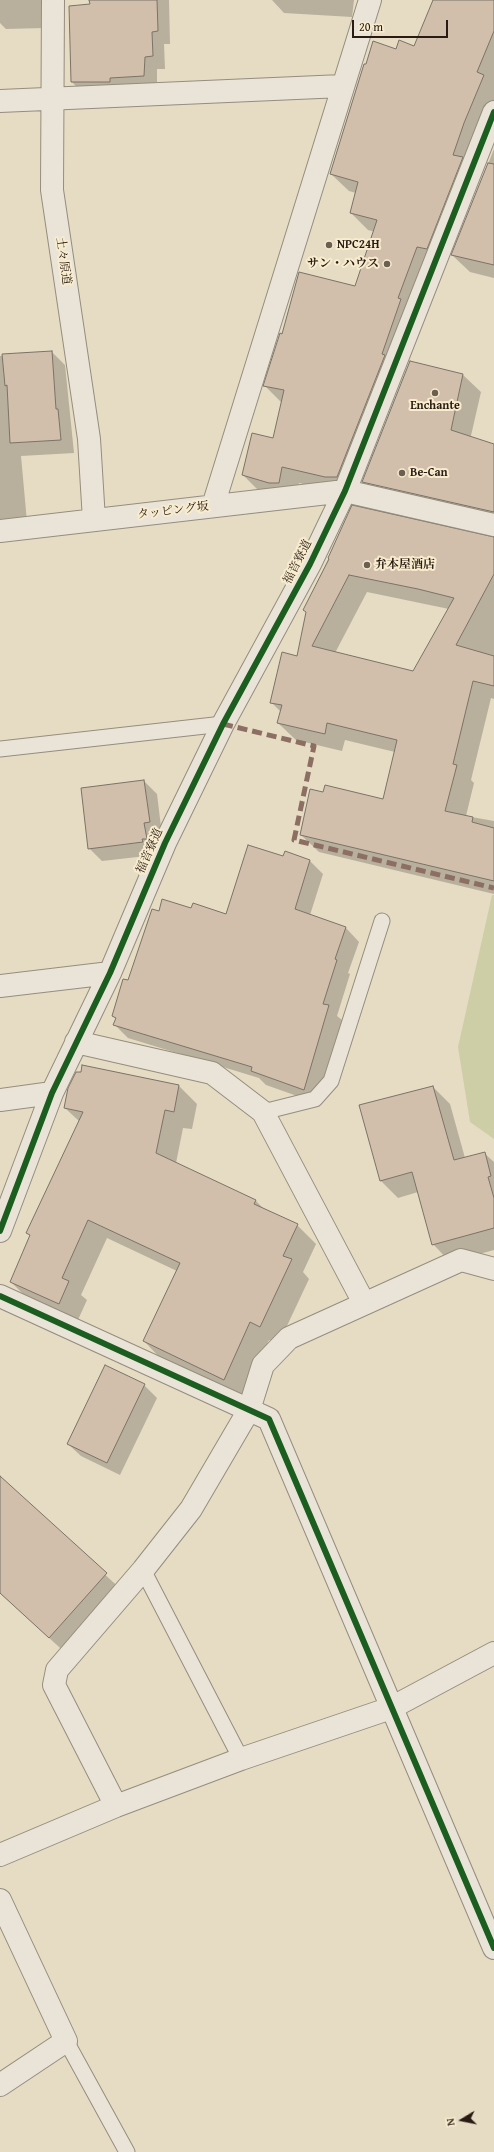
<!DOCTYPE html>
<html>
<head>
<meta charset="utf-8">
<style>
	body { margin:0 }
	#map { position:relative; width:494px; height:2152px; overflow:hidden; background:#e6dcc3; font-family:"Gentium Book Plus",serif }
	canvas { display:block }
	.north { position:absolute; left:442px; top:2100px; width:40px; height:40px; -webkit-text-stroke:3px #f8eccf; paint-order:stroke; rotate:260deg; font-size:11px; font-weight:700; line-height:16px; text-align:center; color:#291b13 }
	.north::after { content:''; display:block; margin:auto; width:14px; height:18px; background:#291b13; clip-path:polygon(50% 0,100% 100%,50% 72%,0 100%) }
	.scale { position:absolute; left:352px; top:20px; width:96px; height:18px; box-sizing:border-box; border:2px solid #291b13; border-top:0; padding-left:5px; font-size:12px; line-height:14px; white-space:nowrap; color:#291b13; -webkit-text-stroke:3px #f8eccf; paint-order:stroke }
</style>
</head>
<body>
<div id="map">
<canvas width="494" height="2152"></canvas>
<div class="north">N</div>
<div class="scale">20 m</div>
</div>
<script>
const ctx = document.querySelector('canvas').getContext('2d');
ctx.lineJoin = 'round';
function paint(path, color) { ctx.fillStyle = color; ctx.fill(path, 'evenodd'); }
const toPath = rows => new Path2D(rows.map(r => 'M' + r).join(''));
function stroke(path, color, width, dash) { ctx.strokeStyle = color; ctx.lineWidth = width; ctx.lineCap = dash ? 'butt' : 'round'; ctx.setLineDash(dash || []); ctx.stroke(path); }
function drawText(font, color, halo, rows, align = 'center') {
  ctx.font = font + ' "Gentium Book Plus","Noto Serif JP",serif'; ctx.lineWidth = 4; ctx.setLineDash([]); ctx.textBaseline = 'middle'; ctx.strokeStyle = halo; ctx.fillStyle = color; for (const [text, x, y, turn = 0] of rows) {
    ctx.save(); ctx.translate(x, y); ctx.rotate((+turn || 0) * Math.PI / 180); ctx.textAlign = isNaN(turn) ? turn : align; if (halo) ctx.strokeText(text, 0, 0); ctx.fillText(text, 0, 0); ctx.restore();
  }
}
const green = toPath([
	[492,895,494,895,494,1139,470,1122,458,1047]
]);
const shadow = toPath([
	[0,0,44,0,45,28,6,29,0,23],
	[90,0,169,0,170,44,164,44,165,69,157,69,157,88,84,95,72,82,91,5],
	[272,0,354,0,352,17,284,13],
	[434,0,494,0,494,138,343,493,299,483,296,500,260,492,243,475,274,439,282,403,265,386,283,335,356,287,375,232,368,230,351,213,356,193,349,191,331,174,396,50,415,47],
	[494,149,494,278,470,272,452,255],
	[52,352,65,365,74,453,21,456,27,522,0,525,0,356],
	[463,375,481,392,470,440,494,446,494,525,381,499,363,482],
	[353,507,494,538,494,699,491,698,471,780,474,783,466,816,494,821,494,894,319,852,301,835,324,794,384,800,395,752,345,740,342,751,296,740,278,723,281,712,271,702,297,657,307,612,304,610],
	[367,592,449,609,414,672,335,653],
	[144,781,157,794,162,835,155,855,102,861,89,848],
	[284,857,309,860,323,874,310,915,346,928,359,942,348,973,350,974,337,1016,342,1020,317,1103,266,1085,259,1078,128,1038,115,1025,116,1019,113,1016,160,912,192,909,227,915],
	[179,1086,197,1104,192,1129,183,1128,176,1163,256,1201,265,1210,297,1225,316,1244,303,1272,309,1279,278,1345,269,1340,243,1398,162,1360,144,1341,177,1271,107,1238,81,1295,87,1300,77,1322,29,1300,11,1282,31,1236,27,1233,80,1122,65,1108],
	[433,1087,450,1104,465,1158,484,1153,494,1162,494,1250,450,1262,433,1244,418,1192,398,1198,380,1180],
	[144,1385,157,1398,120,1475,81,1456,68,1444],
	[0,1484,9,1486,126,1594,70,1657,0,1593]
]);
const building = toPath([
	[89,0,157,0,158,31,152,32,153,56,145,57,144,76,110,78,110,82,71,82,69,6,90,4,89,0],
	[433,0,494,0,494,31,477,72,484,75,464,123,453,155,463,157,427,249,417,247,398,298,401,299,382,354,385,355,337,477,325,477,282,467,279,483,269,483,242,475,252,433,273,438,284,390,263,386,280,333,282,334,299,272,355,286,377,220,350,213,358,182,330,174,364,64,366,64,373,41,396,49,399,40,414,46,433,0],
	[488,163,494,164,494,265,451,255,488,163],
	[52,351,56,409,58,409,61,440,10,443,7,385,5,386,2,354,52,351],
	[410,361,463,374,451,430,494,444,494,512,362,482,410,361],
	[352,505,494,537,494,574,456,645,494,656,494,686,473,681,453,764,457,765,445,811,473,817,472,822,494,828,494,881,300,835,310,789,323,792,325,785,383,799,397,740,327,723,325,734,277,723,282,705,270,703,282,652,297,656,306,612,303,610,329,559,328,558,352,505],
	[349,575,418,589,454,598,413,671,312,646,349,575],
	[144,780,150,822,144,823,147,839,142,839,143,842,88,849,81,788,144,780],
	[248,845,283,856,285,851,310,860,295,909,346,927,335,959,337,960,323,1004,329,1005,304,1090,251,1071,252,1067,113,1025,116,1018,112,1016,123,979,128,980,152,909,159,911,162,899,191,908,193,903,226,914,248,845],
	[82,1065,179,1085,174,1112,165,1110,156,1153,256,1200,254,1204,298,1224,283,1256,292,1259,260,1327,250,1322,224,1380,143,1341,180,1263,88,1220,62,1278,69,1281,59,1304,10,1282,30,1235,26,1233,83,1112,64,1108,68,1088,76,1072,81,1072,82,1065],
	[433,1086,454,1160,485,1152,491,1176,488,1177,494,1198,494,1228,432,1245,412,1172,380,1181,359,1105,433,1086],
	[105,1365,145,1384,107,1463,67,1444,105,1365],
	[0,1476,107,1573,49,1638,0,1593,0,1476]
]);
const service = toPath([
	[0,749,223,724],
	[263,1112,315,1099,331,1081,382,921],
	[143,1570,241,1759],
	[66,2041,127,2152]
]);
const minor = toPath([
	[53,0,52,190,89,439,94,520],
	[0,101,342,86],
	[213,506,370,0],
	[0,531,345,491,494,525],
	[0,986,110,973],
	[76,1042,212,1073,263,1112,364,1303],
	[0,1100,52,1093],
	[0,1231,52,1093,110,973,165,843,223,724,310,564,345,491,494,112],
	[0,1296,269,1419,494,1948],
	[116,1806,54,1685,57,1670,143,1570,191,1509,249,1410,263,1365,289,1338,461,1260,494,1269],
	[0,1855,116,1806,241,1759,391,1708,494,1653],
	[0,1900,66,2041,0,2085]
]);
const quiet = toPath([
	[223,724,314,746,294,840,494,888]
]);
const cycleway = toPath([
	[0,1231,52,1093,110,973,165,843,223,724,310,564,345,491,494,112],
	[0,1296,269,1419,494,1948]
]);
const markers = [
	[329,245,4,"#6b5f51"],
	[387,264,4,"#6b5f51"],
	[435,393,4,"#6b5f51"],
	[402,473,4,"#6b5f51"],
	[367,565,4,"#6b5f51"]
];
const poiNames = [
	["NPC24H",337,245],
	["サン・ハウス",379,264,"right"],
	["Enchante",435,406,"center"],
	["Be-Can",410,473],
	["弁本屋酒店",375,565]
];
const streetNames = [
	["土々原道",63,261,82],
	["タッピング坂",173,511,-7],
	["福音寮道",298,562,-63],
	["福音寮道",150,851,-66]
];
paint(green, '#cecea6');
paint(shadow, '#0003');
paint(building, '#d1bfac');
stroke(building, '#7a7366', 1);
stroke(service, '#958d7e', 17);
stroke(minor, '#958d7e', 24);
stroke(service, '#eae4d8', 15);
stroke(minor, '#eae4d8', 22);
stroke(quiet, '#8d6e63', 5, [10, 5]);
stroke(cycleway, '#1b5e20', 6);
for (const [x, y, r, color] of markers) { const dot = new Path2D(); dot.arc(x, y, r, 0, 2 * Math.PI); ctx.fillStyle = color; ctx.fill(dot); stroke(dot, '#f8eccf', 1.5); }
drawText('bold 12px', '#291b13', '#f8eccf', poiNames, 'left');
drawText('12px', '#291b13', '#f8eccf', streetNames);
</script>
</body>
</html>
